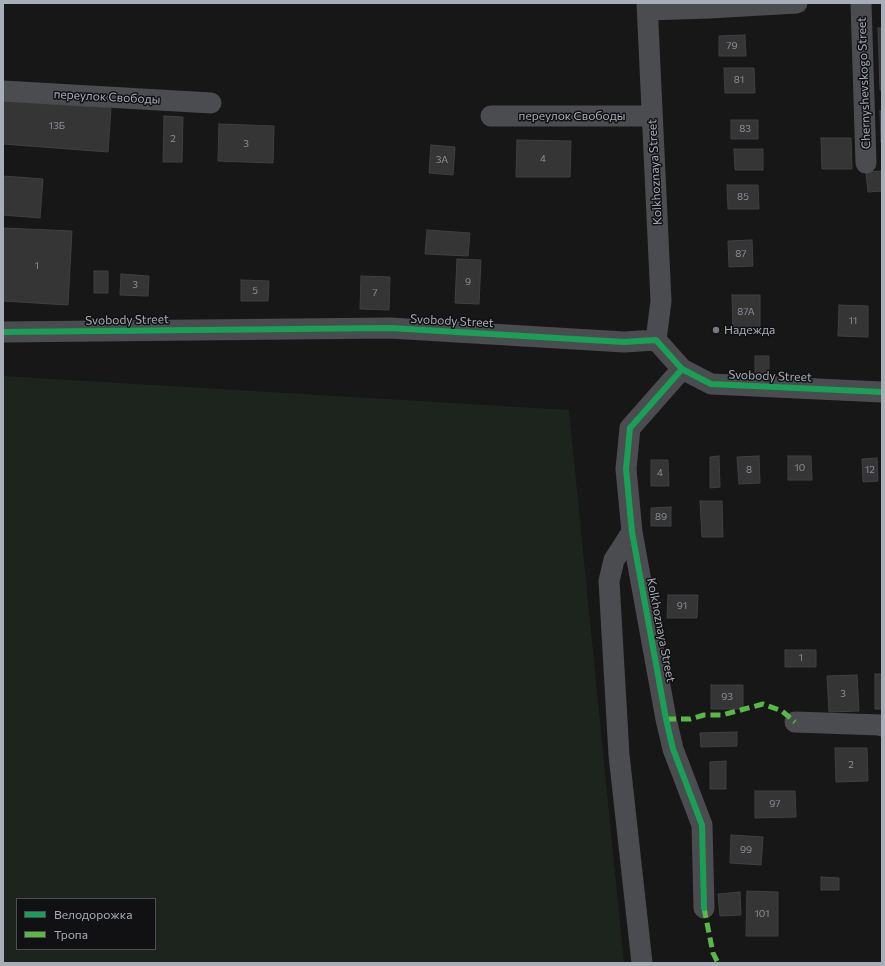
<!DOCTYPE html>
<html>
<head>
<meta charset="utf-8">
<style>
	body { margin:0 }
	#map { position:relative; width:885px; height:966px; overflow:hidden; background:#171717; font-family:Commissioner,sans-serif }
	canvas { display:block }
	.frame { position:absolute; inset:0; border:4px solid #a8adb8; pointer-events:none }
	.legend { position:absolute; left:16px; top:898px; width:140px; height:52px; box-sizing:border-box; background:#111113; border:1px solid #4d4f55; margin:0; padding:5px 7px; list-style:none; font-size:12px; color:#a8adb8 }
	.legend li { display:flex; align-items:center; gap:8px; height:20px }
	.legend b { width:20px; border:1px solid #4d4f55 }
</style>
</head>
<body>
<div id="map">
<canvas width="885" height="966"></canvas>
<div class="frame"></div>
<ul class="legend">
<li><b style="height:5px;background:#1a9f57"></b>Велодорожка</li>
<li><b style="height:5px;background:#58b947"></b>Тропа</li>
</ul>
</div>
<script>
const ctx = document.querySelector('canvas').getContext('2d');
ctx.lineJoin = 'round';
function paint(path, color) { ctx.fillStyle = color; ctx.fill(path, 'evenodd'); }
const toPath = rows => new Path2D(rows.map(r => 'M' + r).join(''));
function stroke(path, color, width, dash) { ctx.strokeStyle = color; ctx.lineWidth = width; ctx.lineCap = dash ? 'butt' : 'round'; ctx.setLineDash(dash || []); ctx.stroke(path); }
function drawText(font, color, halo, rows, align = 'center') {
  ctx.font = font + ' Commissioner,sans-serif'; ctx.lineWidth = 3; ctx.setLineDash([]); ctx.textBaseline = 'middle'; ctx.strokeStyle = halo; ctx.fillStyle = color; for (const [text, x, y, turn = 0] of rows) {
    ctx.save(); ctx.translate(x, y); ctx.rotate((+turn || 0) * Math.PI / 180); ctx.textAlign = isNaN(turn) ? turn : align; if (halo) ctx.strokeText(text, 0, 0); ctx.fillText(text, 0, 0); ctx.restore();
  }
}
const green = toPath([
	[3,376,569,410,624,963,3,963],
	[17,899,155,899,155,949,17,949]
]);
const building = toPath([
	[878,28,882,28,882,90,880,90,878,28],
	[745,35,746,56,719,56,719,36,745,35],
	[724,68,754,68,755,93,725,93,724,68],
	[3,101,111,108,108,152,3,144,3,101],
	[880,111,882,111,882,143,881,143,880,111],
	[164,116,183,117,182,162,163,162,164,116],
	[731,120,758,120,758,139,731,139,731,120],
	[219,124,274,126,273,163,218,161,219,124],
	[821,138,851,138,852,169,822,169,821,138],
	[517,140,571,141,570,177,516,177,517,140],
	[431,145,455,147,453,175,429,173,431,145],
	[734,149,763,149,763,170,735,170,734,149],
	[882,171,882,191,868,192,866,172,882,171],
	[3,176,43,179,40,218,3,215,3,176],
	[727,185,758,185,759,209,728,209,727,185],
	[3,228,72,231,68,305,3,301,3,228],
	[427,230,470,233,468,256,425,254,427,230],
	[752,240,753,266,729,267,728,241,752,240],
	[457,259,481,260,479,304,455,303,457,259],
	[94,271,108,271,108,293,94,293,94,271],
	[121,274,149,276,148,296,120,295,121,274],
	[361,276,390,277,389,310,360,309,361,276],
	[241,280,269,281,268,301,241,301,241,280],
	[732,295,760,295,760,329,733,329,732,295],
	[839,305,868,306,868,337,838,336,839,305],
	[755,356,769,356,769,375,755,376,755,356],
	[719,456,720,487,710,488,710,457,719,456],
	[759,456,760,483,739,484,737,457,759,456],
	[788,456,811,456,812,480,788,480,788,456],
	[877,458,878,481,863,482,862,459,877,458],
	[651,460,668,460,669,486,651,486,651,460],
	[700,501,722,501,723,537,702,537,700,501],
	[671,507,671,526,651,526,651,508,671,507],
	[668,595,698,595,697,618,667,618,668,595],
	[785,650,816,650,816,667,785,667,785,650],
	[875,674,882,674,882,709,875,709,875,674],
	[857,675,859,711,829,712,827,676,857,675],
	[711,685,743,685,743,709,711,709,711,685],
	[737,732,737,746,701,747,700,733,737,732],
	[835,748,867,748,868,781,836,782,835,748],
	[726,761,726,789,710,789,710,762,726,761],
	[755,791,795,791,796,817,755,818,755,791],
	[731,835,763,837,761,865,730,863,731,835],
	[821,877,839,878,839,890,821,890,821,877],
	[747,891,778,892,778,936,746,936,747,891],
	[740,892,741,915,720,916,718,894,740,892]
]);
const minor = toPath([
	[647,3,661,301,656,340],
	[861,3,866,163],
	[648,10,709,8,797,3],
	[3,91,211,103],
	[491,116,652,116],
	[3,332,390,328,624,342,656,340,682,369,711,384,882,392],
	[682,369,630,428,626,469,632,532,666,719,673,749,702,825,704,908],
	[632,532,614,560,609,581,619,755,642,963],
	[795,722,880,725,882,726]
]);
const quiet = toPath([
	[666,719,690,719,704,715,722,715,763,704,782,711,795,722],
	[704,908,713,953,718,963]
]);
const cycleway = toPath([
	[3,332,390,328,624,342,656,340,682,369,711,384,882,392],
	[682,369,630,428,626,469,632,532,666,719,673,749,702,825,704,908]
]);
const markers = [
	[716,330,4,"#757880"]
];
const numberNames = [
	["79",732,46],
	["81",739,80],
	["13Б",57,126],
	["83",745,129],
	["2",173,139],
	["3",246,144],
	["4",543,159],
	["3А",442,160],
	["85",743,197],
	["87",741,254],
	["1",37,266],
	["9",468,282],
	["3",135,285],
	["5",255,291],
	["7",375,293],
	["87А",746,312],
	["11",853,321],
	["10",800,468],
	["8",749,470],
	["12",870,470],
	["4",660,473],
	["89",661,517],
	["91",682,606],
	["1",801,658],
	["3",843,694],
	["93",727,697],
	["2",851,765],
	["97",775,804],
	["99",746,850],
	["101",762,914]
];
const streetNames = [
	["Chernyshevskogo Street",864,83,-92],
	["переулок Свободы",107,97,3],
	["переулок Свободы",572,116],
	["Kolkhoznaya Street",655,172,-93],
	["Svobody Street",127,320,-1],
	["Svobody Street",452,321,3],
	["Svobody Street",770,376,2],
	["Kolkhoznaya Street",661,630,79]
];
const poiNames = [
	["Надежда",724,330]
];
paint(green, '#1d241e');
paint(building, '#353536');
stroke(building, '#3f4043', 1);
stroke(minor, '#4b4c50', 21);
stroke(quiet, '#58b947', 5, [10, 5]);
stroke(cycleway, '#1a9f57', 6);
for (const [x, y, r, color] of markers) { const dot = new Path2D(); dot.arc(x, y, r, 0, 2 * Math.PI); ctx.fillStyle = color; ctx.fill(dot); stroke(dot, '#111113', 1.5); }
drawText('10px', '#8b8f98', null, numberNames);
drawText('12px', '#a8adb8', '#111113', streetNames);
drawText('12px', '#a8adb8', '#111113', poiNames, 'left');
</script>
</body>
</html>
